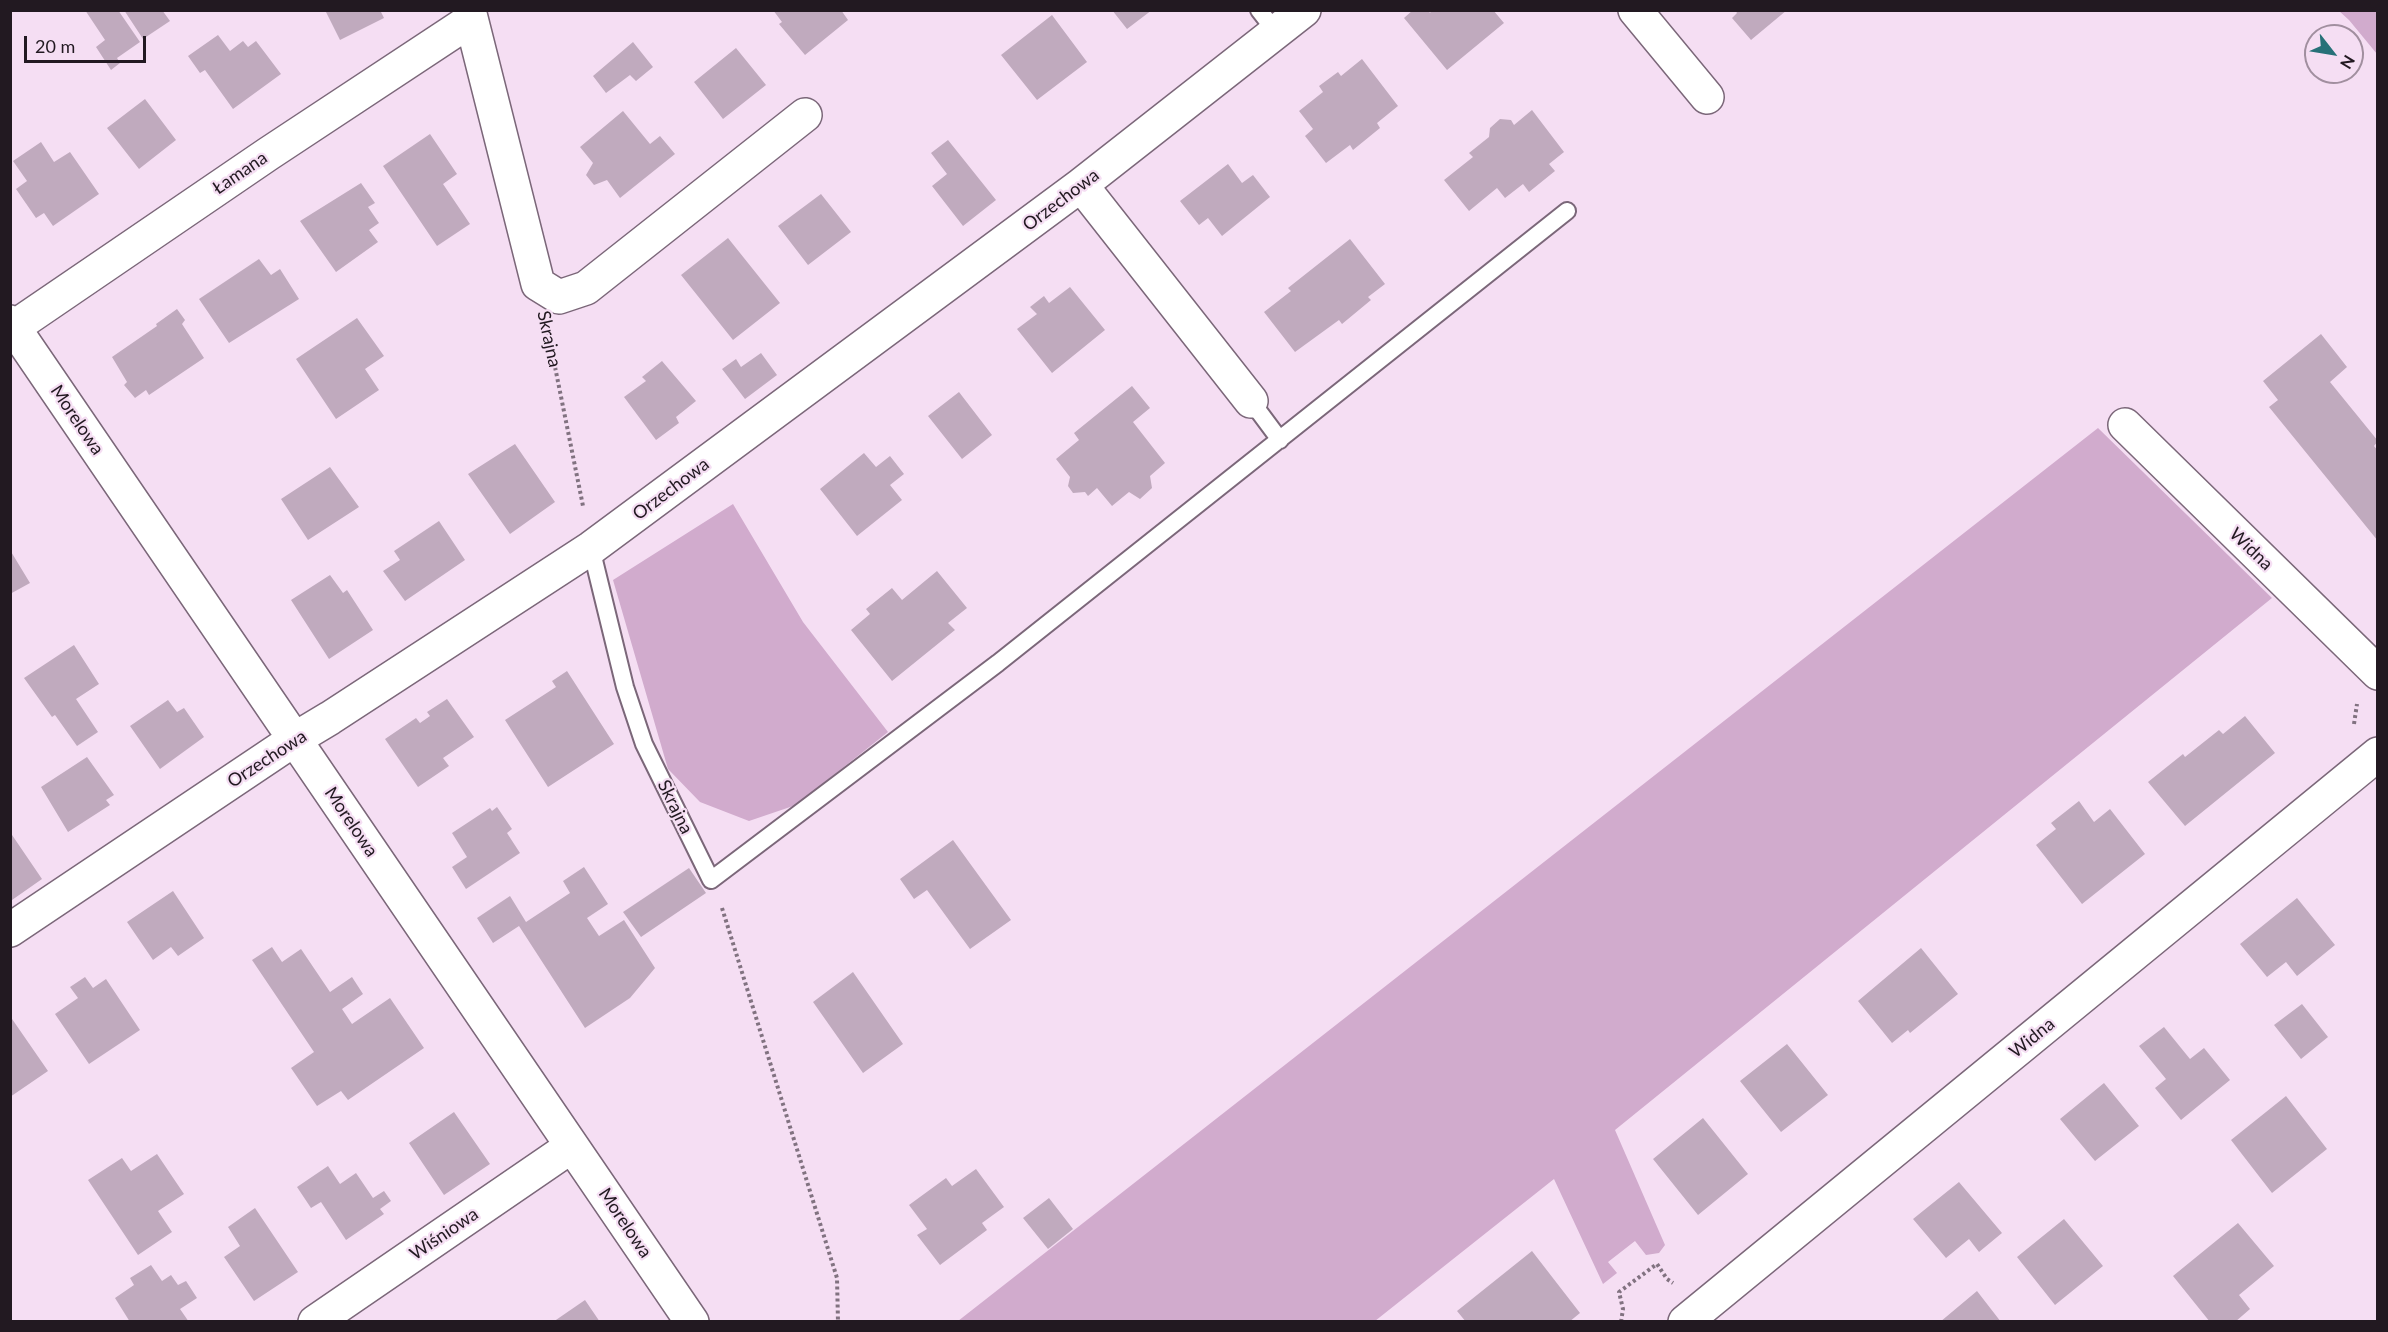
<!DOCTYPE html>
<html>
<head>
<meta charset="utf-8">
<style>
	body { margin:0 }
	#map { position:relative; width:2388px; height:1332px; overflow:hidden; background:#f5def3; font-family:Lato,sans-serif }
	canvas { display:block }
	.frame { position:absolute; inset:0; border:12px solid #221921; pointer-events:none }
	.north { position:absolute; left:2304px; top:24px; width:60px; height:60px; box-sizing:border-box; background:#f5def3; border:2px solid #a18f9f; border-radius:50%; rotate:121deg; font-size:16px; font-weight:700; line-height:24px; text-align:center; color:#221921 }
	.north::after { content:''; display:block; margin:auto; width:21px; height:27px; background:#277178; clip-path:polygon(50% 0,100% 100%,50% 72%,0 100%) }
	.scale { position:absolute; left:24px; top:36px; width:122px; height:27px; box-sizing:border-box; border:3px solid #221921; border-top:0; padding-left:8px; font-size:18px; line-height:21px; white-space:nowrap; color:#221921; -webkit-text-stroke:4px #f5def3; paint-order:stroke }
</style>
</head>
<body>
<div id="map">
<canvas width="2388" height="1332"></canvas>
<div class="frame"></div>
<div class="north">N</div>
<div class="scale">20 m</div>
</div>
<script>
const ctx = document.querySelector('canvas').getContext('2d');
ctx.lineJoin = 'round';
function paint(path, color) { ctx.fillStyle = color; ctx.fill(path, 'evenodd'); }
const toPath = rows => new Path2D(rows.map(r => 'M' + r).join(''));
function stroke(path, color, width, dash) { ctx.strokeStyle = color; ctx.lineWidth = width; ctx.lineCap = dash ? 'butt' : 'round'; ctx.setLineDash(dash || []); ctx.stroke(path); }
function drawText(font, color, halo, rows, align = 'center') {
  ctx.font = font + ' Lato,sans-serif'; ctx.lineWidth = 4.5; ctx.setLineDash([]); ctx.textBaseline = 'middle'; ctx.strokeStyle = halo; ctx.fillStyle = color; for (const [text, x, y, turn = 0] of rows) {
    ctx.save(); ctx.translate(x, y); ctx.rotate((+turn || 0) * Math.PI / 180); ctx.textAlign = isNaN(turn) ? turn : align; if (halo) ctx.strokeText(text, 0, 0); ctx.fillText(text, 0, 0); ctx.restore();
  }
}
const green = toPath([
	[2339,11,2377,11,2377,54,2349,20],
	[2098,428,2272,598,1615,1130,1665,1245,1659,1253,1646,1255,1635,1241,1608,1262,1617,1273,1603,1284,1554,1179,1375,1321,958,1321],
	[733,504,803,622,888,732,796,805,749,821,700,802,668,769,613,580]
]);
const building = toPath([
	[85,10,118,10,140,42,117,58,120,63,111,70,96,47,105,40],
	[124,10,162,10,170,21,143,39],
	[325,10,380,10,384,18,340,40],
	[773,10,841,10,848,20,805,55,779,24,782,22],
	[1112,10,1152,10,1127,29],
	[1413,10,1428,10,1430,13,1432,10,1493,10,1504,23,1447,70,1404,18],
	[1735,10,1787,10,1751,40,1732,18,1737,13],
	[1052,15,1087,62,1037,100,1001,55],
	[218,35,230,51,243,41,248,47,256,41,281,74,233,109,205,70,200,73,188,56],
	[633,42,653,67,636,81,630,75,606,93,593,76],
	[736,48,766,85,723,119,694,82],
	[1362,59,1398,106,1377,123,1380,128,1353,150,1350,145,1326,163,1305,136,1313,129,1299,111,1323,92,1319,86,1338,72,1341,76],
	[145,99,176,140,139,169,107,128],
	[1532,110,1564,152,1549,164,1555,171,1529,192,1523,184,1505,198,1497,188,1469,211,1444,180,1473,157,1469,153,1489,137,1490,128,1500,119,1511,120,1514,125],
	[623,111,650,144,660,136,675,154,620,198,607,180,594,185,586,175,593,163,580,147],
	[430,134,457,174,443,184,470,224,437,246,383,166],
	[948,140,996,200,963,226,932,186,947,174,931,153],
	[41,142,54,162,70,152,99,194,53,226,44,213,36,218,16,189,27,181,13,161],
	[1228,164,1242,183,1253,175,1270,197,1222,236,1208,218,1199,225,1180,201],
	[361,183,375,203,368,207,379,223,369,230,378,242,336,272,300,221],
	[821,194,851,232,808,265,778,226],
	[728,238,780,303,733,340,681,275],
	[1350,239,1385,284,1368,297,1371,300,1342,324,1339,320,1295,352,1264,312,1291,291,1288,288],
	[259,259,271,275,280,269,299,299,229,343,199,299],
	[1070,287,1105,330,1052,373,1017,329,1037,314,1030,307,1044,296,1049,303],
	[177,309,185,320,182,324,204,358,149,395,146,390,135,398,124,385,127,382,112,357,157,326,156,324],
	[357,318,384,356,365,369,379,390,336,419,296,359],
	[2321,334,2347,367,2330,382,2378,441,2374,446,2378,451,2378,541,2269,407,2278,400,2263,381],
	[761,353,777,375,745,399,722,369,736,359,741,367],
	[662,361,696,401,676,417,679,423,656,440,624,397,646,381,642,377],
	[1132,386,1150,408,1133,422,1165,463,1150,476,1152,488,1140,499,1129,492,1112,506,1097,488,1088,496,1085,492,1073,493,1068,486,1070,477,1056,459,1079,440,1074,433],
	[959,392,992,435,962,459,928,416],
	[515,444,555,502,510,534,468,474],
	[864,453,876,467,890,456,904,474,890,485,902,500,857,536,820,489],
	[330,467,359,507,308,540,281,499],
	[439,521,465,560,405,601,383,571,400,560,394,551],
	[10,550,30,583,10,594],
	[937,571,967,608,948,623,955,630,892,681,851,630,870,614,866,609,892,588,902,600],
	[330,575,343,593,347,590,373,630,329,659,291,600],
	[74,645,99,684,76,699,98,732,77,746,55,715,52,717,24,678],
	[567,671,614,744,548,787,505,720,556,687,552,681],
	[447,699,474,737,443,758,449,766,418,787,385,739,416,718,420,723,430,716,427,712],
	[168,700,177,712,184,708,204,737,160,769,130,726],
	[2245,716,2275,753,2185,826,2148,782,2183,754,2185,757,2219,730,2223,734],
	[87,757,114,795,106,800,110,805,68,832,41,787],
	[2079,801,2094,822,2110,809,2145,854,2082,904,2036,845,2056,829,2051,823],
	[497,807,512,829,507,833,520,853,466,889,452,867,467,857,452,833,490,808,492,811],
	[10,832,42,879,12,900,10,899],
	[953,840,1011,920,970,949,927,890,914,899,900,879],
	[584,867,608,904,587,918,599,936,624,920,655,968,630,998,585,1028,519,926,493,943,477,918,510,896,526,922,570,893,563,881],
	[689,868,706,893,641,937,623,912],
	[173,891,204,938,178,956,171,947,153,960,127,922],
	[2297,898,2335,945,2297,976,2286,962,2267,977,2240,944],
	[272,947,282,962,301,949,330,992,352,977,363,994,342,1009,352,1024,390,998,424,1048,348,1100,341,1091,317,1106,291,1068,314,1052,252,960],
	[1921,948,1958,994,1910,1033,1908,1030,1892,1043,1858,1001],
	[853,972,903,1044,863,1073,813,1002],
	[85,977,93,988,106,979,140,1030,89,1064,55,1014,78,998,70,987],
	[2302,1004,2328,1037,2301,1059,2274,1025],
	[10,1016,48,1071,10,1097],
	[2164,1027,2190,1059,2204,1048,2230,1080,2181,1120,2155,1088,2166,1079,2139,1046],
	[1787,1044,1828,1095,1781,1132,1740,1081],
	[2104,1083,2139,1126,2095,1161,2060,1119],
	[2286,1096,2327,1149,2272,1193,2231,1140],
	[454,1112,490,1164,444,1195,409,1143],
	[1703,1118,1748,1174,1698,1215,1653,1159],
	[157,1154,184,1194,158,1211,172,1232,138,1255,88,1180,122,1158,131,1171],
	[328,1166,340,1184,356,1173,373,1198,384,1191,391,1201,380,1209,384,1214,346,1240,321,1202,311,1208,297,1187],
	[976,1169,1004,1207,982,1223,987,1230,940,1265,917,1235,927,1229,909,1205,946,1178,952,1186],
	[1959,1182,2002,1233,1979,1252,1969,1239,1946,1258,1913,1219],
	[1049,1198,1073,1229,1048,1249,1023,1218],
	[255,1208,298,1272,254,1301,224,1257,240,1246,228,1227],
	[2064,1219,2103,1266,2055,1305,2017,1257],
	[2238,1223,2274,1266,2239,1295,2250,1309,2235,1322,2210,1322,2173,1276],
	[1532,1251,1580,1313,1569,1322,1466,1322,1457,1311],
	[151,1265,162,1281,171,1275,178,1285,186,1281,197,1298,180,1309,189,1322,130,1322,115,1298,134,1285,130,1278],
	[1977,1291,2001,1322,1940,1322],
	[585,1300,600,1322,553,1322]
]);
const path = toPath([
	[548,332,583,506],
	[2354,724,2357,704],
	[722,908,837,1278,838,1322],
	[1621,1322,1623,1309,1619,1292,1657,1264,1667,1279,1673,1283]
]);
const lane = toPath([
	[1259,10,1277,33],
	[1251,401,1280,440],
	[591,548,625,687,644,744,711,880,998,663,1567,211]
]);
const street = toPath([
	[469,10,538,284,559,297,586,288,805,115],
	[1635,10,1707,97],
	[1081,185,1251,401],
	[10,322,692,1322],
	[10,330,268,154,471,20],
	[2125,425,2378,673],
	[10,930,295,739,330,718,591,548,1081,185,1304,10],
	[315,1322,572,1146],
	[1685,1322,2378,754]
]);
const streetNames = [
	["Łamana",240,173,-34],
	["Orzechowa",1061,200,-37],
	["Skrajna",549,339,78],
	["Morelowa",77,420,56],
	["Orzechowa",671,489,-37],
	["Widna",2251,549,44],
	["Orzechowa",267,759,-33],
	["Skrajna",675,807,64],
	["Morelowa",351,822,56],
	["Widna",2032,1038,-39],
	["Morelowa",625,1223,56],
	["Wiśniowa",444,1234,-34]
];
paint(green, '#d1abcd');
paint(building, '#c0aabe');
stroke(lane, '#7b6779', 20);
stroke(street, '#7b6779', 36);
stroke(path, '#817280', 4, [3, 3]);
stroke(lane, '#fff', 16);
stroke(street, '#fff', 33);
drawText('18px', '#221921', '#f5def3', streetNames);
</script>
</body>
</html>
